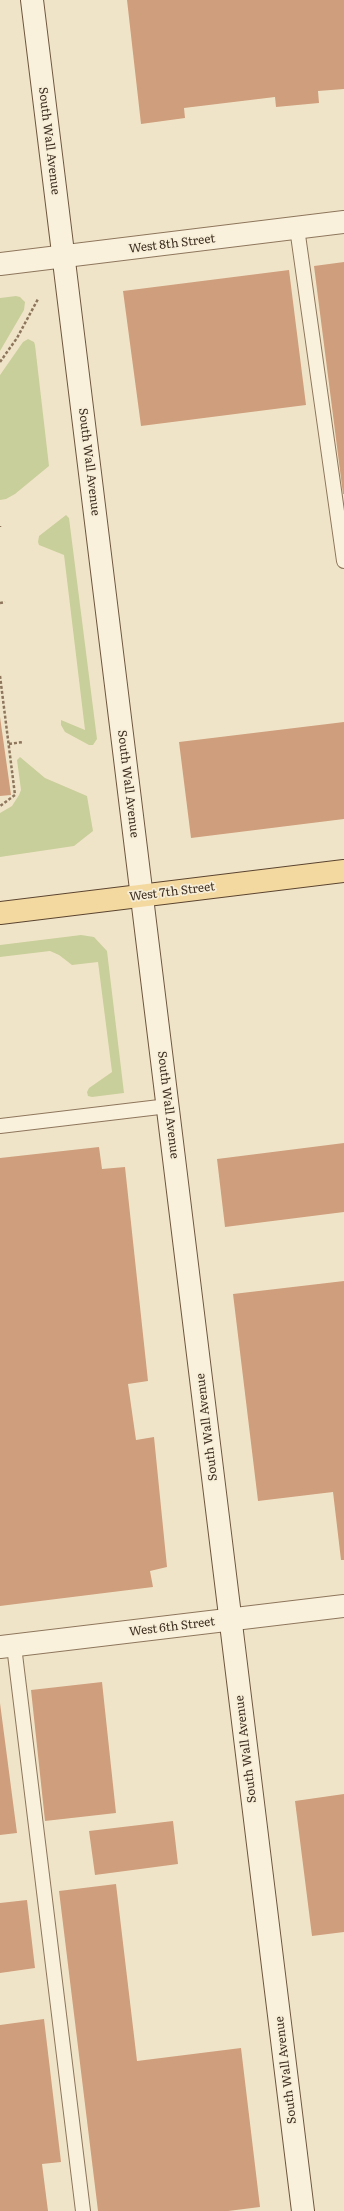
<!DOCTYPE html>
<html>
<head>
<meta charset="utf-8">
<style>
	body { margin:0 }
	canvas { display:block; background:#f0e4c8 }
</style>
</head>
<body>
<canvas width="344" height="2211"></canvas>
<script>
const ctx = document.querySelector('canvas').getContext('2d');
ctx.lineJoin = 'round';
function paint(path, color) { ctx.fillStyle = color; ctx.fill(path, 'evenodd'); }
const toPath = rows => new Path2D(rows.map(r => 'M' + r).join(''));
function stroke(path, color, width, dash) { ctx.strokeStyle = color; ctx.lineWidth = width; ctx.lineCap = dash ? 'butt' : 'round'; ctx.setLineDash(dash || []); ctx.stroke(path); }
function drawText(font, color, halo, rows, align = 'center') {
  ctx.font = font + ' Literata,serif'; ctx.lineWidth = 3.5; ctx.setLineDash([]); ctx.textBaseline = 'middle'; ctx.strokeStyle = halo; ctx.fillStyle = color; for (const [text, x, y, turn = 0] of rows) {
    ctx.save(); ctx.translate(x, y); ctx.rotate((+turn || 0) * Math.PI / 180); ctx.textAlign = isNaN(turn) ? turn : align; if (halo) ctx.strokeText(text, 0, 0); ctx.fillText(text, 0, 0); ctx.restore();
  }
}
const green = toPath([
	[16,296,20,297,25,302,24,310,0,351,0,298],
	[28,339,34,342,35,345,49,466,15,494,6,499,0,500,0,375,23,342],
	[66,515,69,518,97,739,93,745,89,745,65,732,61,725,61,720,85,730,64,555,39,545,38,542,39,536],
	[20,757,45,778,87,796,93,831,74,846,0,857,0,813,12,806,19,795,21,790,17,760],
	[81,935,94,937,107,951,124,1093,92,1097,88,1096,87,1092,89,1088,112,1072,98,962,72,965,59,955,50,951,0,957,0,945]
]);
const building = toPath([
	[127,0,344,0,344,89,318,91,319,103,276,107,275,97,184,108,185,118,141,124],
	[344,262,344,494,343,494,314,266],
	[289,270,306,405,141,426,123,291],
	[0,717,11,795,0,796],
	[344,722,344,819,191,838,179,742],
	[344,1143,344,1212,225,1227,217,1159],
	[99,1147,102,1169,125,1167,148,1381,128,1384,136,1440,154,1437,167,1567,150,1571,153,1587,0,1606,0,1158],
	[344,1281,344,1560,341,1560,333,1492,258,1501,233,1294],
	[102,1682,116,1813,45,1821,31,1690],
	[0,1703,17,1833,0,1835],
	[344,1794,344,1932,312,1936,295,1801],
	[173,1821,178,1864,95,1875,89,1831],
	[116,1884,137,2061,241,2048,260,2207,228,2211,98,2211,59,1891],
	[27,1900,35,1968,0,1973,0,1903],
	[44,2019,61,2162,42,2164,48,2211,0,2211,0,2025]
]);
const path = toPath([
	[0,362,17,338,38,299],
	[0,526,0,527],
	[0,603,5,602],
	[0,676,15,795,0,806],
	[9,744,23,742]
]);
const lane = toPath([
	[297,228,344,561],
	[0,1126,168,1106],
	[14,1646,83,2211]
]);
const street = toPath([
	[0,264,344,222],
	[0,1647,344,1606]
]);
const secondary = toPath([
	[32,0,303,2211]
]);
const primary = toPath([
	[0,913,344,871]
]);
const streetNames = [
	["South Wall Avenue",49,141,83],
	["West 8th Street",172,244,-7],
	["South Wall Avenue",89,462,83],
	["South Wall Avenue",128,784,83],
	["West 7th Street",172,892,-7],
	["South Wall Avenue",168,1105,83],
	["South Wall Avenue",207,1427,-97],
	["West 6th Street",172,1627,-7],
	["South Wall Avenue",246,1749,-97],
	["South Wall Avenue",286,2070,-97]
];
paint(green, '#c9cf9b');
paint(building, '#cf9f7d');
stroke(lane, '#8d765c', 16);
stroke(street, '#8d765c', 24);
stroke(secondary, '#6f573f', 24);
stroke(primary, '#5b4430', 24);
stroke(path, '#8d765c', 2.5, [3, 2]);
stroke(lane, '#faf1dc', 14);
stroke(street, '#faf1dc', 22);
stroke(secondary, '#faf1dc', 22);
stroke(primary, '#f3d9a0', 22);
drawText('12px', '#3d2e20', '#f7eed8', streetNames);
</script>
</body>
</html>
